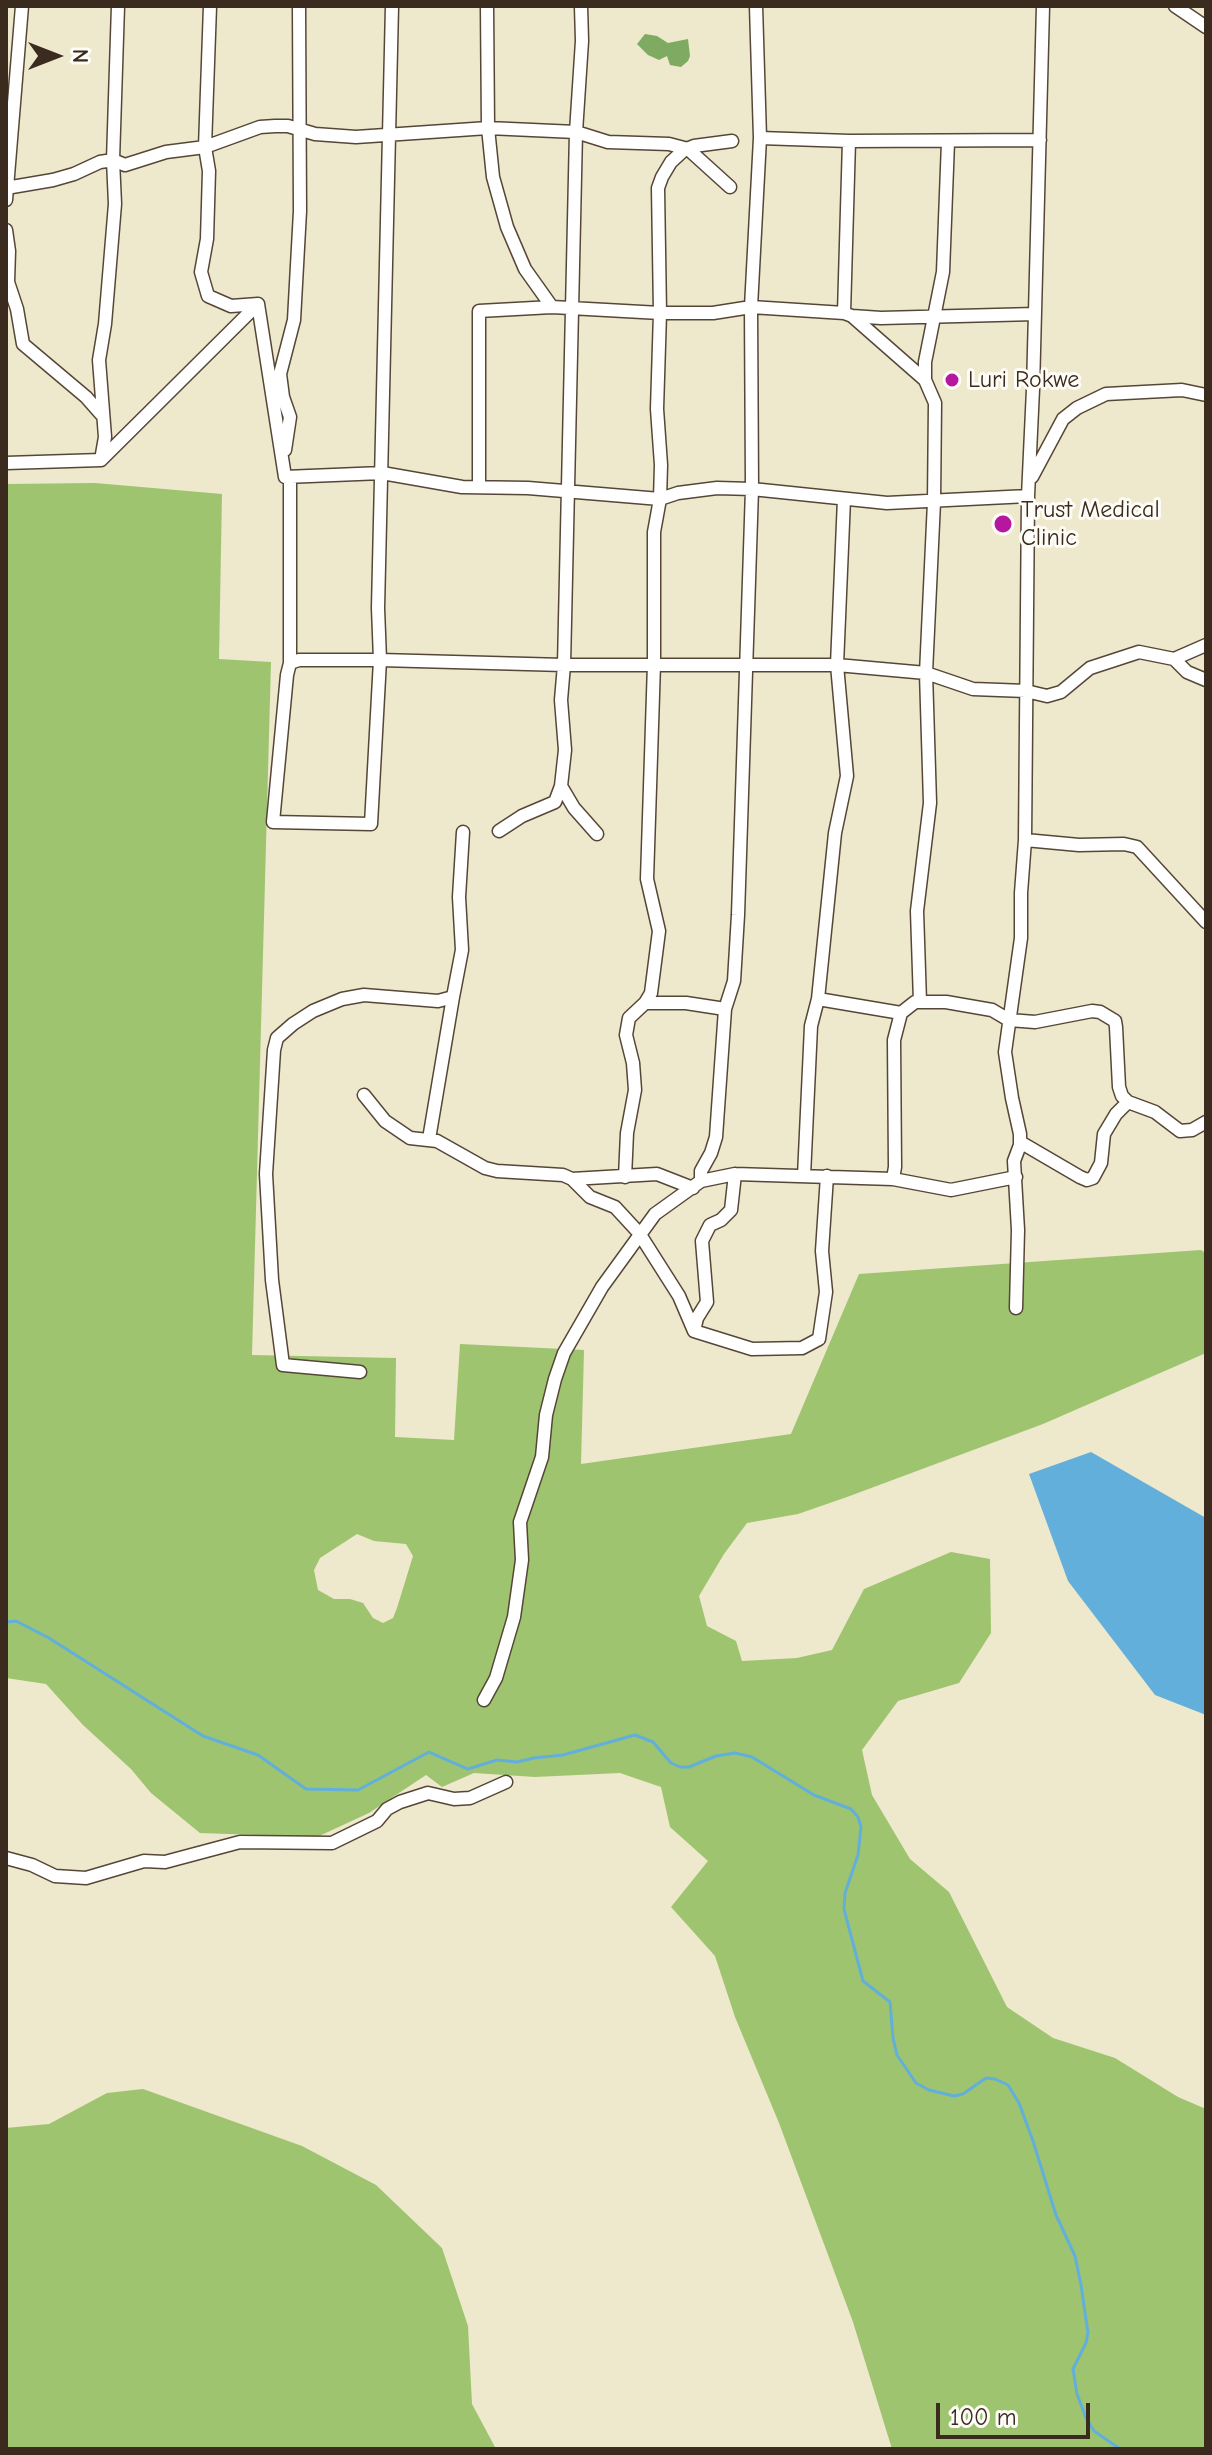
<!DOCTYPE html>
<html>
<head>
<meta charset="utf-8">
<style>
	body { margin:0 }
	#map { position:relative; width:1212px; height:2455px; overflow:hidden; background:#eee8cc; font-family:"Comic Neue",sans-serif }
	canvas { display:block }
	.frame { position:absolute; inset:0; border:8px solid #3b2a1e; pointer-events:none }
	.north { position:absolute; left:16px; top:16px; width:80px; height:80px; -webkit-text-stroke:6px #fdfcf7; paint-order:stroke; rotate:90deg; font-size:22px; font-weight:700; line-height:32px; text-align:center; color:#3b2a1e }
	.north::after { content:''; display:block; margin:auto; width:28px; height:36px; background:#3b2a1e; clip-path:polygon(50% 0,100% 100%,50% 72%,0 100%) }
	.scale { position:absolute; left:936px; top:2403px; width:154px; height:36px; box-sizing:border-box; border:4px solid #3b2a1e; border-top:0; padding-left:10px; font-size:24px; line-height:28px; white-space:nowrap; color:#3b2a1e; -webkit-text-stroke:6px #fdfcf7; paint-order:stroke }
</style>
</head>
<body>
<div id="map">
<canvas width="1212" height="2455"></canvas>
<div class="frame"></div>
<div class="north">N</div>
<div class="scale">100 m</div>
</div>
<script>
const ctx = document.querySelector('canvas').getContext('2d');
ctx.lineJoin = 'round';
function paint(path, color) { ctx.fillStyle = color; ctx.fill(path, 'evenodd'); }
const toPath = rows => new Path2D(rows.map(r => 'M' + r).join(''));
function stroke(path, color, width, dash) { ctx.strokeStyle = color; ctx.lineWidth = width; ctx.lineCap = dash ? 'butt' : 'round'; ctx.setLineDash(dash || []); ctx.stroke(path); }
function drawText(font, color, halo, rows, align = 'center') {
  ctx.font = font + ' "Comic Neue",sans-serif'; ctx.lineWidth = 6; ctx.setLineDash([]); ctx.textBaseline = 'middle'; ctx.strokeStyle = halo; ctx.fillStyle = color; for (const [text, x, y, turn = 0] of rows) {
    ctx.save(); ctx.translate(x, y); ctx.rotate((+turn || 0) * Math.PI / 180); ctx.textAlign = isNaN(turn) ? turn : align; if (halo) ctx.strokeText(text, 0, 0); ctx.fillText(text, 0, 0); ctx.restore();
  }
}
const green = toPath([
	[95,483,222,494,219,659,271,662,252,1355,396,1358,395,1437,454,1440,460,1344,584,1350,581,1464,791,1434,859,1274,1201,1250,1206,1253,1206,1353,1043,1424,847,1497,798,1514,747,1523,724,1554,699,1596,707,1626,736,1641,742,1661,797,1658,832,1650,864,1589,951,1552,990,1559,991,1633,959,1683,898,1701,862,1750,872,1795,910,1859,949,1892,1007,2007,1053,2038,1115,2058,1178,2097,1206,2109,1206,2449,892,2449,853,2322,779,2123,735,2017,715,1956,671,1907,708,1861,670,1827,661,1787,620,1773,535,1777,474,1773,442,1787,426,1775,369,1813,317,1837,200,1833,151,1793,131,1769,83,1725,46,1684,6,1678,7,484],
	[357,1534,374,1541,406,1544,413,1556,397,1608,393,1618,383,1623,373,1618,363,1603,350,1599,334,1599,318,1590,314,1570,320,1558],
	[143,2089,302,2146,376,2185,442,2248,468,2326,472,2404,496,2449,6,2449,6,2128,49,2124,107,2093]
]);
const forest = toPath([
	[645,34,657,36,668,43,688,39,690,56,688,61,681,67,670,65,667,56,659,60,648,55,637,44]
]);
const water = toPath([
	[1091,1452,1206,1518,1206,1715,1155,1695,1068,1581,1029,1474]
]);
const stream = toPath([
	[6,1622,16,1621,49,1638,203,1736,258,1755,306,1789,358,1790,429,1752,468,1769,497,1760,517,1762,534,1758,563,1755,635,1735,653,1742,671,1763,680,1767,689,1767,716,1756,735,1753,752,1757,814,1795,851,1809,858,1817,861,1827,858,1855,845,1893,844,1909,863,1981,890,2002,893,2038,897,2055,916,2083,929,2090,954,2096,963,2094,986,2078,995,2079,1008,2085,1019,2103,1033,2141,1056,2215,1075,2256,1081,2285,1088,2333,1086,2343,1073,2369,1077,2394,1086,2418,1094,2431,1120,2449]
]);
const street = toPath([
	[210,6,205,147,209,171,207,239,201,272,208,296,231,306,258,304],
	[392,6,378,608,380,660,371,824,273,822,287,675,290,663,299,660,380,660,564,665,837,665,926,673,973,689,1026,691,1047,696,1061,692,1090,668,1139,652,1174,659,1187,672,1206,680],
	[487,6,488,128,493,177,507,227,525,269,552,307],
	[1175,6,1206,27],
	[760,138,849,141],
	[6,188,53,180,74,174,100,162,113,160,125,165,166,152,205,147,260,127,275,126,288,126,315,134,356,137,488,128,576,132,608,142,669,144,688,149,730,187],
	[6,200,22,6],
	[6,230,9,251,8,282,17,309,23,344,86,397,101,414],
	[844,313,849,141,1040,140],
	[852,316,881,318,1035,314],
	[285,450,290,417,283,397,280,374,294,320,300,211,299,6],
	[101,460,105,437,99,360,105,324,115,204,113,160,118,6],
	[6,463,101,460,258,304,285,477,382,473,462,487,528,488,660,499,678,493,717,488,752,489,887,503,1028,496],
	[1032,477,1063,419,1077,408,1106,394,1182,390,1206,395],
	[290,478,290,663],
	[479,486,479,311,552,307,660,313,713,313,751,307,844,313,852,316,925,380],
	[1174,659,1206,645],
	[561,786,574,808,597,834],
	[499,831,522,816,555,802,561,786,565,750,561,700,564,665,576,132,582,41,581,6],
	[1025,840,1079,845,1124,844,1137,847,1206,922],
	[818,999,901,1013,915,1002,946,1002,992,1010,1009,1020,1035,1022,1092,1011,1100,1012,1115,1021,1116,1027,1119,1087,1122,1096,1128,1102,1155,1112,1180,1131,1192,1130,1206,1122],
	[920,1002,917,911,930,803,926,673,934,502,935,403,925,380,925,362,943,272,948,142],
	[645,1003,651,993,659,931,647,879,654,664,654,532,660,499,661,465,657,409,660,313,658,188,662,177,671,162,684,150,694,146,732,141],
	[364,1095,385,1121,410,1138,437,1141,485,1168,497,1171,563,1175,572,1179,590,1197,615,1207,639,1233,679,1296,694,1331,752,1349,802,1348,819,1339,826,1292,822,1251,827,1176],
	[429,1139,453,997],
	[1020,1142,1080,1177,1087,1180,1093,1178,1101,1163,1104,1134,1116,1114,1128,1102],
	[804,1176,811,1026,818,999,835,833,847,776,837,665,844,499],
	[625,1177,627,1133,635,1090,633,1063,626,1035,629,1018,645,1003,686,1003,725,1009],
	[572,1179,657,1174,693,1188],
	[893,1179,895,1167,894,1040,901,1013],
	[701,1181,701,1171,711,1153,716,1137,725,1009,734,981,738,915,752,489,751,307,760,138,756,6],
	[1016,1308,1018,1230,1014,1161,1020,1145,1020,1134,1012,1098,1005,1052,1021,938,1021,893,1025,840,1028,496,1033,389,1043,6],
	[694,1331,697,1318,707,1302,702,1241,710,1225,721,1220,731,1210,735,1174],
	[360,1372,283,1365,272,1280,266,1174,274,1050,277,1038,293,1024,313,1011,342,999,364,995,438,1001,453,997,462,950,459,897,463,832],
	[484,1700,496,1678,514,1617,522,1560,520,1522,542,1457,546,1415,555,1379,564,1353,602,1287,655,1214,701,1181,735,1174,893,1179,951,1190,1016,1177],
	[6,1858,32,1865,55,1876,86,1878,144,1861,165,1862,240,1842,332,1843,377,1821,387,1809,400,1802,428,1793,454,1799,470,1798,506,1782]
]);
const markers = [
	[952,380,8,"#b5179e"],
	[1003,524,10,"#b5179e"]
];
const poiNames = [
	["Luri Rokwe",968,380],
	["Trust Medical",1021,510],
	["Clinic",1021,538]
];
paint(green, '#9ec46f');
paint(forest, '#7eaa62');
paint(water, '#63afdb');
stroke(stream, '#63afdb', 3);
stroke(street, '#564638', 15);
stroke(street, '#fff', 12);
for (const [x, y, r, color] of markers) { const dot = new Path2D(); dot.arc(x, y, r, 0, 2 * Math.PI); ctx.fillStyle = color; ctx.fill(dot); stroke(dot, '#fdfcf7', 3); }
drawText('24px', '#3b2a1e', '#fdfcf7', poiNames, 'left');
</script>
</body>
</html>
